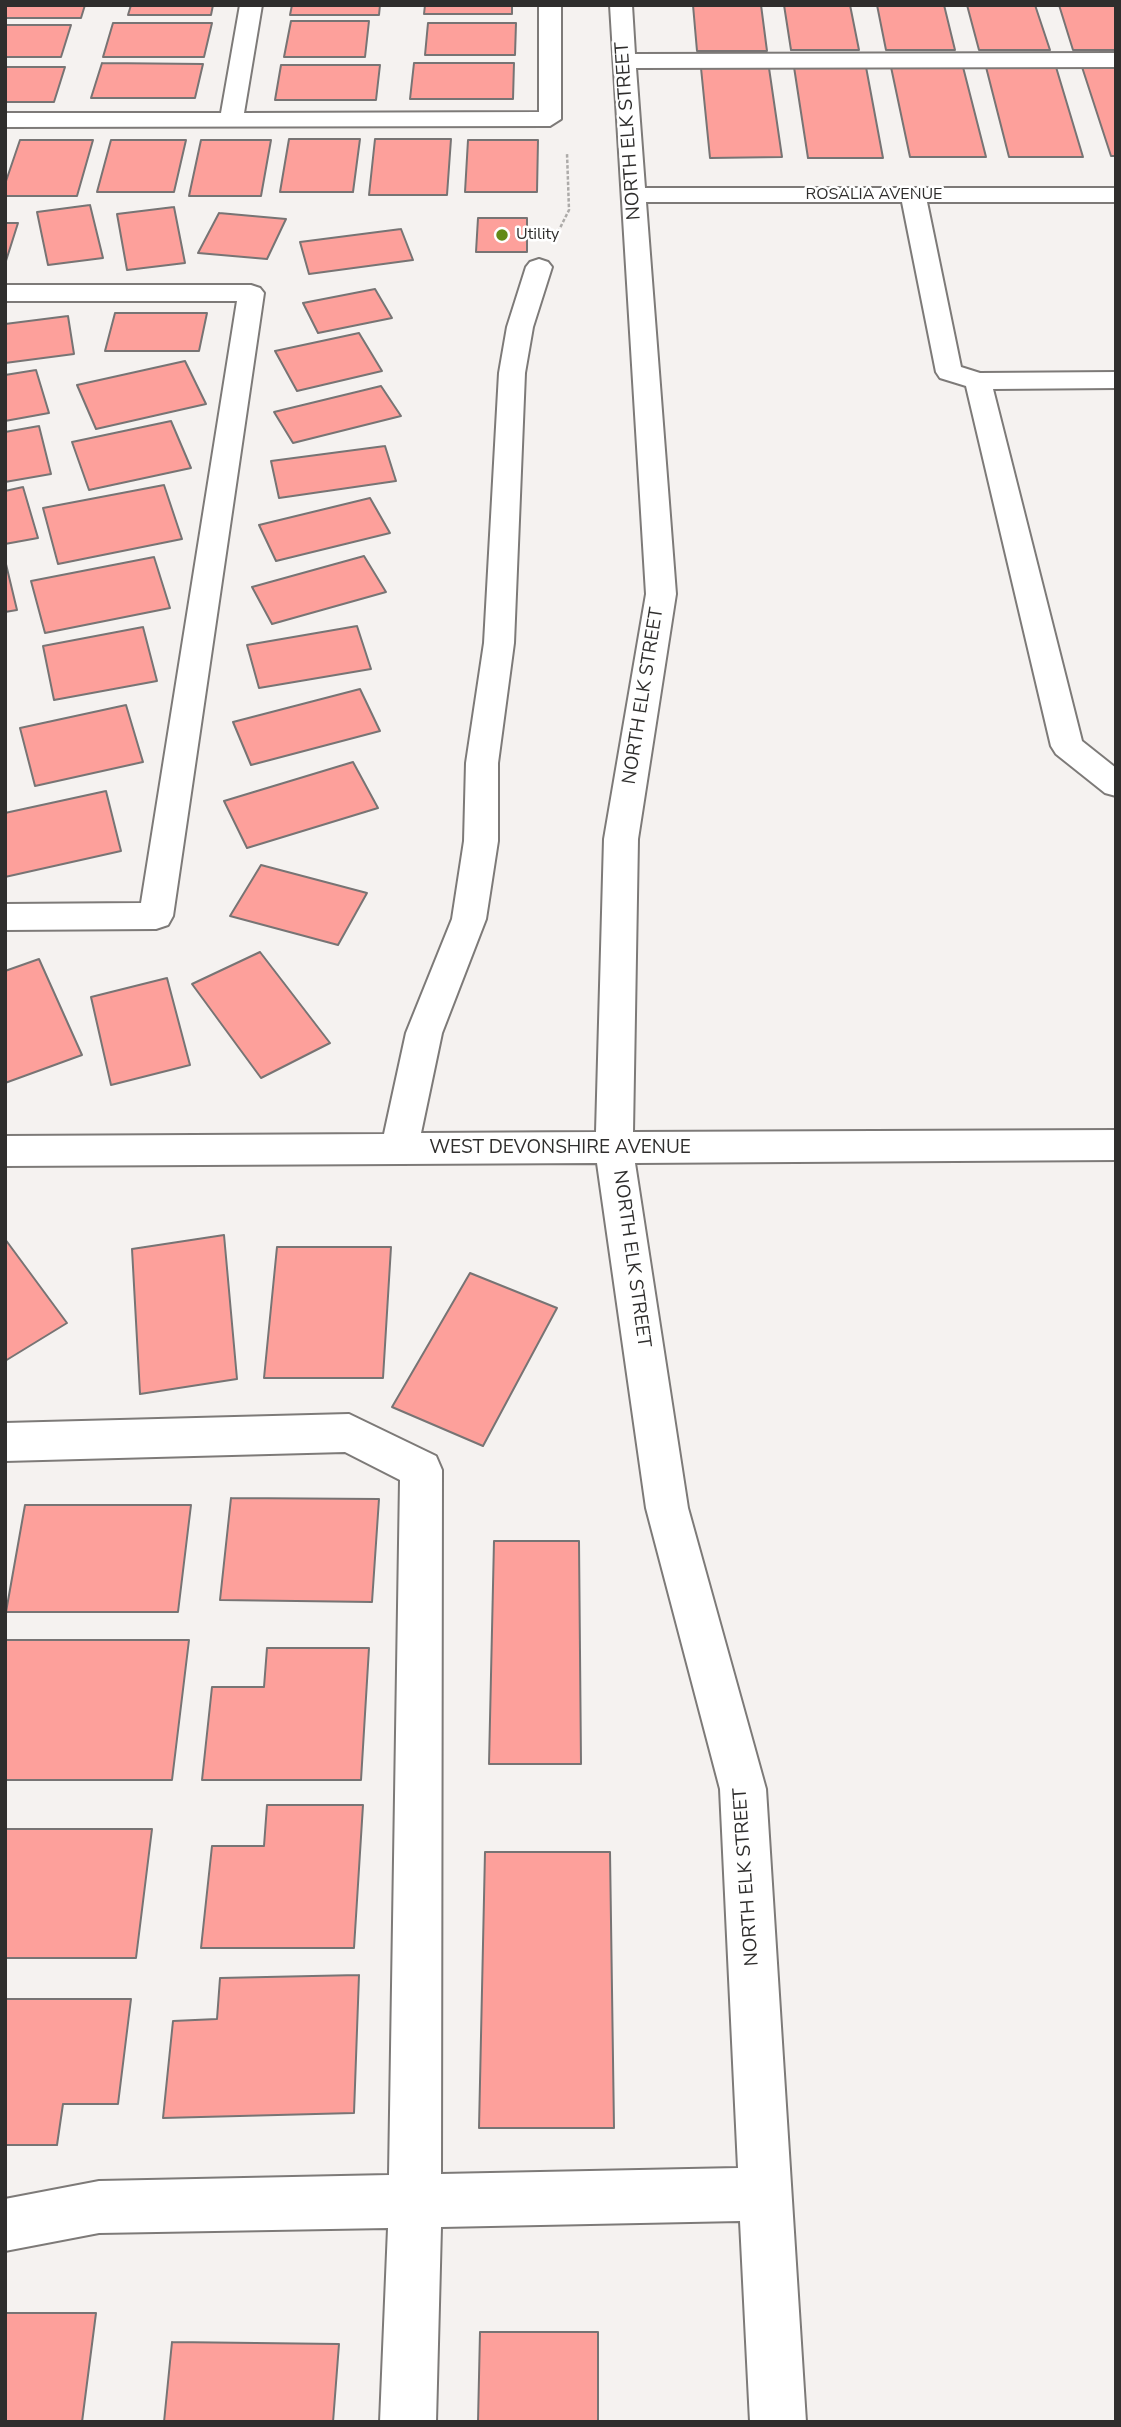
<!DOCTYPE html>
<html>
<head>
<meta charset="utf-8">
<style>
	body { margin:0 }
	#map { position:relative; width:1121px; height:2427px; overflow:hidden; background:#f5f2f0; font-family:"Nunito Sans",sans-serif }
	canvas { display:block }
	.frame { position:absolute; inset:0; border:7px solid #2f2e2d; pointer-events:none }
</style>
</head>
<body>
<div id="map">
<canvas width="1121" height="2427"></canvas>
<div class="frame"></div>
</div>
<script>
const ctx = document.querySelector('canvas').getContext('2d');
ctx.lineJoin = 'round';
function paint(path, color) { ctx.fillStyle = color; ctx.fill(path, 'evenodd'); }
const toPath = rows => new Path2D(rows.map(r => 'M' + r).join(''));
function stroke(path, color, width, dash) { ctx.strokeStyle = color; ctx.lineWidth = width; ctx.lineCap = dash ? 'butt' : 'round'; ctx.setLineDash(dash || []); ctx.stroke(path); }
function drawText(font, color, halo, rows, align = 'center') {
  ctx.font = font + ' "Nunito Sans",sans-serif'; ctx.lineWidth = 5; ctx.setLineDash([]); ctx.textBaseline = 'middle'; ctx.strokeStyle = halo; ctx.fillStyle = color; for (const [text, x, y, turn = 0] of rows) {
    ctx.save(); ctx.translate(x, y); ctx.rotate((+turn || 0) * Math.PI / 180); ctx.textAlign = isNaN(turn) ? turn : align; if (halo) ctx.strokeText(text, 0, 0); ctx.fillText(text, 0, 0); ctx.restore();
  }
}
const building = toPath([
	[5,5,85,5,81,18,5,18,5,5],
	[131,5,213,5,211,15,128,15,131,5],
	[292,5,380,5,379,15,290,15,292,5],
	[425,5,512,5,512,14,424,14,425,5],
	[693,5,761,5,767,51,697,51,693,5],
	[784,5,850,5,859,50,791,50,784,5],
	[877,5,944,5,955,50,886,50,877,5],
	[967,5,1035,5,1050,50,979,50,967,5],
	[1059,5,1116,5,1116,50,1073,50,1059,5],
	[291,21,369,21,365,57,284,57,291,21],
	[113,23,212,23,204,57,103,57,113,23],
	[428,23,516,23,515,55,425,55,428,23],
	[5,25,71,25,61,57,5,57,5,25],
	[102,63,203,64,195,98,91,98,102,63],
	[414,63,514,63,513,99,410,99,414,63],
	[281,65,380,65,376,100,275,100,281,65],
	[5,67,65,67,54,102,5,102,5,67],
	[794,67,866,67,883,158,808,158,794,67],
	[891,67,963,67,986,157,910,157,891,67],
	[986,67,1056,67,1083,157,1009,157,986,67],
	[1082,67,1116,67,1116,156,1111,156,1082,67],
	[701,68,769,68,782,157,710,158,701,68],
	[289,139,360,139,353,192,280,192,289,139],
	[375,139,451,139,447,195,369,195,375,139],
	[20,140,93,140,77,196,5,196,5,184,20,140],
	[111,140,186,140,174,192,97,192,111,140],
	[201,140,271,140,261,196,189,196,201,140],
	[468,140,538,140,537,192,465,192,468,140],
	[90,205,103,258,48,265,37,212,90,205],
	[174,207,185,263,127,270,117,214,174,207],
	[219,213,286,219,267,259,198,253,219,213],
	[478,218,527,218,527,252,476,252,478,218],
	[5,223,18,223,5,264,5,223],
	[401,229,413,260,309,274,300,242,401,229],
	[375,289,392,318,318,333,303,303,375,289],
	[115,313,207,313,199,351,105,351,115,313],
	[68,316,74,354,5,363,5,324,68,316],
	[359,333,382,371,297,391,275,351,359,333],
	[185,361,206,404,96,429,77,385,185,361],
	[36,370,49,413,5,421,5,375,36,370],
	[381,386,401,416,293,443,274,412,381,386],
	[171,421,191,468,89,490,72,442,171,421],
	[39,426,51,474,5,482,5,432,39,426],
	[385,446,396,481,279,498,271,461,385,446],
	[164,485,182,539,58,564,43,508,164,485],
	[23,487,38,538,5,544,5,491,23,487],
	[370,498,390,533,276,561,259,525,370,498],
	[364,556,386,592,272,624,252,587,364,556],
	[154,557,170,608,45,633,31,581,154,557],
	[5,560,17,610,5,612,5,560],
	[357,626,371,669,259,688,247,645,357,626],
	[143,627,157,681,54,700,43,646,143,627],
	[360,689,380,731,251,765,233,722,360,689],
	[126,705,143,762,35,786,20,728,126,705],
	[353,762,378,808,247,848,224,801,353,762],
	[106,791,121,851,5,877,5,813,106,791],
	[261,865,367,893,338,945,230,916,261,865],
	[260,952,330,1043,261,1078,192,984,260,952],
	[39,959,82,1055,5,1083,5,971,39,959],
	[167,978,190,1065,111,1085,91,997,167,978],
	[224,1235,237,1379,140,1394,132,1249,224,1235],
	[5,1239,67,1323,5,1361,5,1239],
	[277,1247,391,1247,383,1378,264,1378,277,1247],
	[470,1273,557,1308,483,1446,392,1407,470,1273],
	[231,1498,379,1499,372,1602,220,1600,231,1498],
	[25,1505,191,1505,178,1612,6,1612,25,1505],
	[494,1541,579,1541,581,1764,489,1764,494,1541],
	[5,1640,189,1640,172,1780,5,1780,5,1640],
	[267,1648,369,1648,361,1780,202,1780,212,1687,264,1687,267,1648],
	[267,1805,363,1805,354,1948,201,1948,212,1846,264,1846,267,1805],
	[5,1829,152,1829,136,1958,5,1958,5,1829],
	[485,1852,610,1852,614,2128,479,2128,485,1852],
	[359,1975,354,2113,163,2118,173,2021,217,2019,220,1978,359,1975],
	[5,1999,131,1999,118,2104,63,2104,57,2145,5,2145,5,1999],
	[5,2313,96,2313,82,2422,5,2422,5,2313],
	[480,2332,598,2332,598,2422,478,2422,480,2332],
	[172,2342,339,2344,333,2422,164,2422,172,2342]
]);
const path = toPath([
	[558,232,569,210,567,153]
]);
const minor = toPath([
	[240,5,262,5,244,113,539,112,539,5,561,5,561,119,550,126,5,127,5,113,221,113,240,5],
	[610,5,632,5,635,54,1116,53,1116,67,636,68,645,188,1116,188,1116,202,927,202,961,367,980,373,1116,372,1116,388,993,389,1082,741,1116,768,1116,796,1105,793,1056,754,1051,746,966,386,940,378,936,372,902,202,646,202,676,594,638,839,633,1132,1116,1130,1116,1160,635,1163,688,1508,766,1789,806,2422,750,2422,740,2221,441,2227,436,2422,380,2422,388,2228,99,2233,5,2251,5,2199,99,2181,389,2175,400,1480,345,1452,5,1461,5,1423,349,1414,436,1456,442,1470,441,2174,738,2168,720,1789,646,1508,597,1163,5,1166,5,1136,384,1134,406,1033,452,919,464,841,466,763,484,643,499,373,507,327,526,267,530,262,539,259,548,262,552,267,533,327,525,373,514,643,498,763,498,841,486,919,442,1033,421,1133,596,1132,604,839,646,594,610,5],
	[5,285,251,285,260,288,264,293,173,916,168,925,156,929,5,930,5,904,141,903,237,301,5,301,5,285]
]);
const markers = [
	[502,235,7,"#628a17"]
];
const farStreetnames = [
	["ROSALIA AVENUE",874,195]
];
const farPoinames = [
	["Utility",516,235]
];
const streetNames = [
	["NORTH ELK STREET",629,131,-94],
	["NORTH ELK STREET",644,696,-81],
	["WEST DEVONSHIRE AVENUE",560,1148],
	["NORTH ELK STREET",631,1259,82],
	["NORTH ELK STREET",747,1877,-94]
];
paint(building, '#fda09b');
stroke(building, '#777474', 2);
stroke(minor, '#7d7a78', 4);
stroke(path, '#adaba9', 2.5, [3.5, 2]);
paint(minor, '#fff');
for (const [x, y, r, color] of markers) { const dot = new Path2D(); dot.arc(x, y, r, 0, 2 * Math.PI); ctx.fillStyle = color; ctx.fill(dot); stroke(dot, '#fff', 2.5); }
drawText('16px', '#2f2e2d', '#fff', farStreetnames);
drawText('16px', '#2f2e2d', '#fff', farPoinames, 'left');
drawText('19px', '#2f2e2d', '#fff', streetNames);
</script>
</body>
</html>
